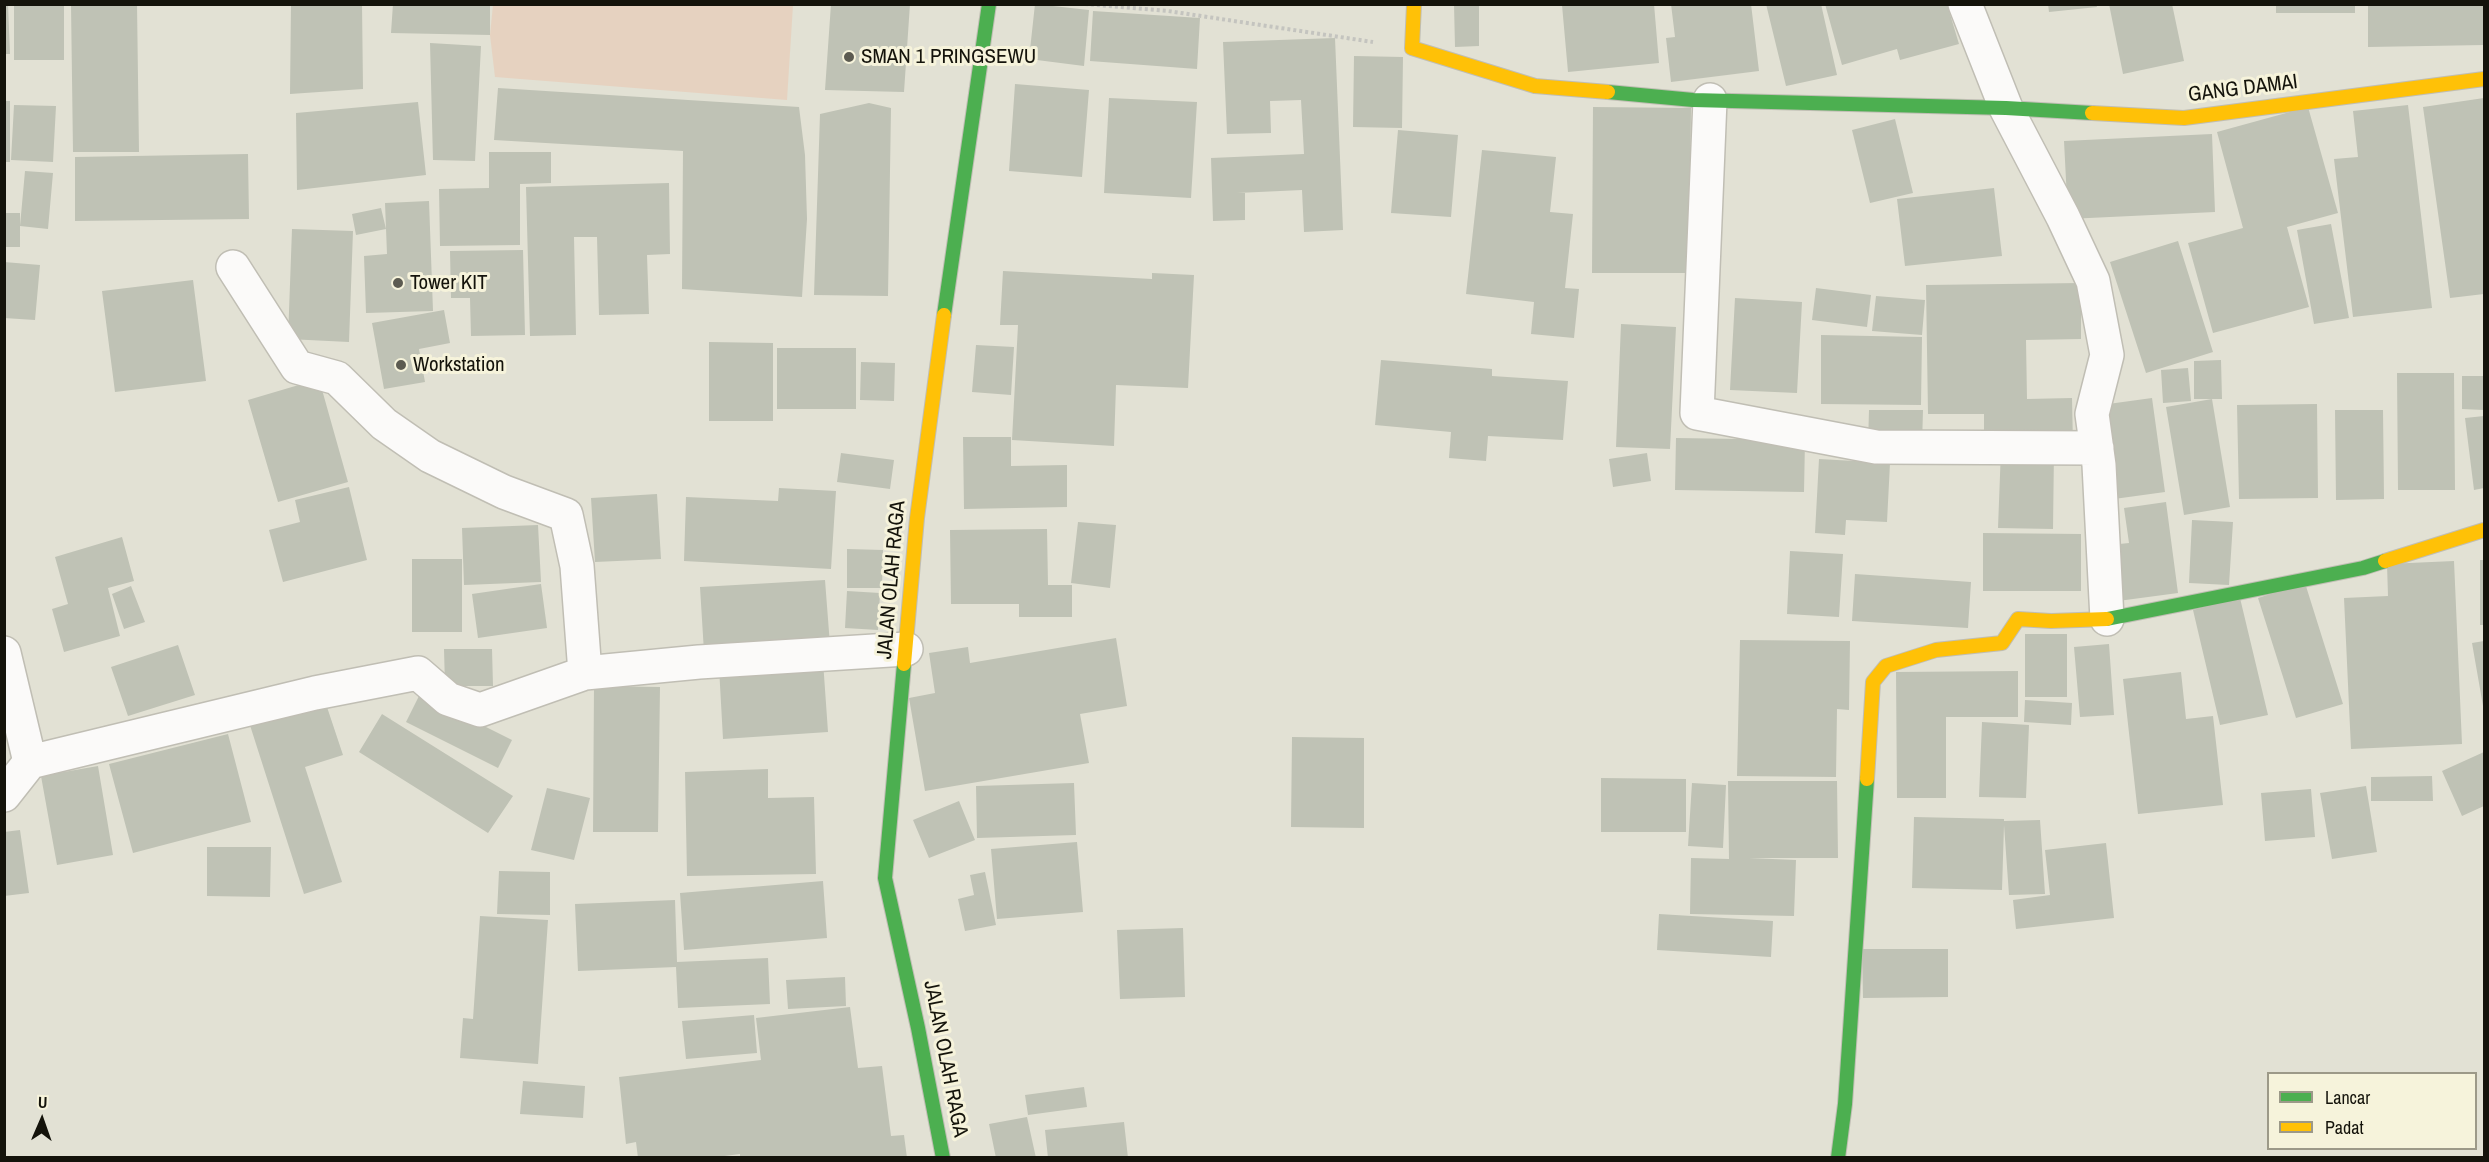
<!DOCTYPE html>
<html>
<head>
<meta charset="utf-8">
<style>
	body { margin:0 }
	#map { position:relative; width:2489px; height:1162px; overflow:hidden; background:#e2e1d4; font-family:"Archivo Narrow",sans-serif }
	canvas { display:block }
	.frame { position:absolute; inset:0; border:6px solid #14130b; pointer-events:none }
	.legend { position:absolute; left:2267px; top:1072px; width:210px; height:78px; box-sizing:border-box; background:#f6f3db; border:2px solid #9c9988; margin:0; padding:8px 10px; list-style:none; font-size:18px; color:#14130b }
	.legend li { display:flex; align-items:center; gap:12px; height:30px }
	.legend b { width:30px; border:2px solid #9c9988 }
	.north { position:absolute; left:12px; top:1090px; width:60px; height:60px; -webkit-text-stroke:4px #f6f3db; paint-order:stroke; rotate:2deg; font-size:16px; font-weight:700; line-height:24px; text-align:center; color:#14130b }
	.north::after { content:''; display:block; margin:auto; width:21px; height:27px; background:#14130b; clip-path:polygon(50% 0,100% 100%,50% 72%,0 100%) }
</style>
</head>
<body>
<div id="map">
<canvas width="2489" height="1162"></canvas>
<div class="frame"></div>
<ul class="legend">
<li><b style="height:8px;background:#4caf50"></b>Lancar</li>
<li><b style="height:8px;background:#ffc107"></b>Padat</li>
</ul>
<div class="north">U</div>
</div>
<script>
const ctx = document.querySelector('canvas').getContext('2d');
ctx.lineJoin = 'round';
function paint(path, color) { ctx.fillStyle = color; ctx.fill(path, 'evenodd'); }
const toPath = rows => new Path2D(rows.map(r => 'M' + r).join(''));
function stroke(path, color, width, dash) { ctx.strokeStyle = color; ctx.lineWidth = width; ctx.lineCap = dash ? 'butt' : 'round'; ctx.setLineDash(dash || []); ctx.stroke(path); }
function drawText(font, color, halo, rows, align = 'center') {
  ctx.font = font + ' "Archivo Narrow",sans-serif'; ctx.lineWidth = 6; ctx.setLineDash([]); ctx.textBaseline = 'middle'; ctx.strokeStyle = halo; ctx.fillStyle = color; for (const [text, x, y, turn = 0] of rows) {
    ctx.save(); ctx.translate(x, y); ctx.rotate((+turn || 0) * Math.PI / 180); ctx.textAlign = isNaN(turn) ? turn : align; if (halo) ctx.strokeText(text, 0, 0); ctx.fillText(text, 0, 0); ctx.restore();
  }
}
const green = toPath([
	[493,5,793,5,787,100,495,77,490,35]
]);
const building = toPath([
	[4,4,8,4,10,54,4,54],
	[14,4,64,4,64,60,14,60],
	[71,4,137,4,139,152,73,152],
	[291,4,362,4,363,89,290,94],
	[393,4,490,4,490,35,391,33],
	[831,4,910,4,904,92,825,90],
	[1035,4,1089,10,1084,66,1029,59],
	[1454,4,1479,4,1479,46,1455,47],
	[1654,4,1659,63,1568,72,1562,5],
	[1671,4,1751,4,1759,71,1671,82,1666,38,1675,37],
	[1766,4,1821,4,1837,75,1786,86],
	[1825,4,1947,4,1959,44,1900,60,1897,49,1842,65],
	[2048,4,2096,4,2097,7,2049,12],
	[2109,4,2172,4,2184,61,2123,74],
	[2276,4,2355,4,2355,13,2276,13],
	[2368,4,2484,4,2484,45,2368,47],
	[1093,11,1200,18,1197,69,1090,61],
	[1335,38,1343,230,1304,232,1302,190,1237,193,1245,193,1245,220,1213,221,1211,158,1304,154,1301,100,1270,101,1271,133,1227,134,1223,42],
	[430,43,481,46,475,161,433,160],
	[1354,56,1403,57,1402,128,1353,127],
	[1015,84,1089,90,1082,177,1009,171],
	[498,88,799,107,805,155,807,219,802,297,682,289,683,151,494,140],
	[1109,98,1197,102,1191,198,1104,193],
	[2484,98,2484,294,2450,298,2423,107],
	[4,101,10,101,10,162,4,162],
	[418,102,426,175,297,190,296,113],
	[869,103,891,108,888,296,814,295,820,114],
	[14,105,56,106,53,162,11,160],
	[2408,105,2432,308,2353,317,2334,159,2358,157,2353,111],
	[1593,107,1691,108,1689,273,1592,273],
	[2308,107,2338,213,2287,227,2309,307,2213,333,2188,243,2243,228,2217,132],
	[1895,119,1913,193,1870,203,1852,130],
	[1398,130,1458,135,1451,217,1391,213],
	[2212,134,2215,212,2068,219,2064,141],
	[1482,150,1556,157,1550,212,1573,214,1565,288,1579,289,1574,338,1531,334,1534,302,1466,294],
	[489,152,551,152,551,183,520,184,520,245,440,246,439,189,489,188],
	[248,154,249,219,75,221,75,157],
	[25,171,53,173,48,229,20,226],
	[669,183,670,254,647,255,649,314,599,315,597,237,574,237,576,335,530,336,526,187],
	[1994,188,2002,256,1905,266,1897,199],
	[429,201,433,311,366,313,364,256,387,254,385,203],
	[381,208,386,229,356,235,352,214],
	[4,213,20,213,20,247,4,247],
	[2331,224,2349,318,2314,324,2297,230],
	[292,229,353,231,349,342,288,339],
	[2178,241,2213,352,2146,373,2110,262],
	[523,250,525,335,471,336,470,298,451,298,450,251],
	[4,262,40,265,35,320,4,318],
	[1003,271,1152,279,1152,273,1194,275,1188,388,1116,385,1114,446,1012,440,1018,325,1000,325],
	[193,280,206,381,115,392,102,291],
	[2081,283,2081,339,2026,340,2027,399,2072,398,2073,445,1984,446,1984,414,1928,414,1926,285],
	[1816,288,1871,295,1867,327,1812,320],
	[1876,296,1925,300,1922,335,1872,331],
	[1735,298,1802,302,1797,393,1730,390],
	[444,310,450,343,419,349,425,382,384,389,372,323],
	[1621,324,1676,327,1670,449,1616,447],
	[1821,335,1922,337,1921,405,1821,404],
	[709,342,773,343,773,421,709,421],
	[976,345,1014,347,1011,395,972,392],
	[777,348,856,348,856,409,777,409],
	[1381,360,1492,369,1492,376,1568,381,1563,440,1488,436,1486,461,1449,458,1451,432,1375,425],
	[2221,360,2222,399,2194,399,2194,361],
	[861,362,895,363,894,401,860,400],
	[2188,368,2191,401,2163,403,2161,370],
	[2397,373,2454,373,2455,490,2398,490],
	[2462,376,2484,376,2484,410,2462,409],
	[319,379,348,482,278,502,248,400],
	[2152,398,2165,492,2114,499,2101,405],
	[2212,399,2230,507,2184,515,2166,407],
	[2317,404,2318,498,2239,499,2237,405],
	[1869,410,1923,410,1922,445,1868,445],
	[2335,410,2383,410,2384,499,2336,500],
	[2484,416,2484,488,2474,490,2465,418],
	[963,437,1011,437,1011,466,1067,465,1067,507,964,509],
	[1676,438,1805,440,1804,492,1675,490],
	[2001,449,2054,450,2053,529,1998,528],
	[841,453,894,460,890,489,837,482],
	[1647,453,1651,481,1613,487,1609,459],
	[1819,459,1890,463,1887,522,1846,520,1845,535,1815,533],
	[349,487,367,560,283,582,269,530,300,522,295,500],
	[779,488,836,491,831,569,684,561,686,497,778,501],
	[657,494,661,559,595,562,591,498],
	[2166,502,2178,593,2118,601,2110,545,2129,543,2124,508],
	[2192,520,2233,522,2229,585,2189,583],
	[1078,522,1116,525,1110,588,1071,583],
	[538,525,541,582,464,585,462,528],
	[1047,529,1048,585,1072,585,1072,617,1019,617,1019,604,951,604,950,530],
	[1983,533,2081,534,2081,591,1983,591],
	[122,537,134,581,108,588,120,636,64,652,52,609,68,604,55,557],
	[847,549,883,550,882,588,847,588],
	[1790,551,1843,554,1839,617,1787,614],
	[412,559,462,559,462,632,412,632],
	[2480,560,2484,560,2484,625,2480,625],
	[2454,561,2462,744,2351,749,2344,598,2388,596,2387,564],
	[1855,574,1971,582,1968,628,1852,621],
	[825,580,830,645,704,652,700,587],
	[2305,583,2343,704,2296,718,2258,598],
	[541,584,547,628,478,638,472,594],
	[131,586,145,622,124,629,112,594],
	[847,591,880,593,878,630,845,628],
	[2240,598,2268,715,2220,725,2193,610],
	[2025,634,2067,634,2067,697,2025,697],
	[1116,638,1127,706,1080,714,1089,763,925,791,909,698,935,693,929,653,968,647,970,663],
	[1740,640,1850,641,1849,710,1837,709,1836,777,1737,776],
	[2484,641,2484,706,2483,706,2472,643],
	[2109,644,2114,715,2080,717,2074,647],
	[178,645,195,695,128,716,111,667],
	[444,649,492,649,493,686,445,686],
	[823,661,828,732,723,739,719,667],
	[2018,671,2018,717,1946,717,1946,798,1897,798,1896,672],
	[2181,672,2186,719,2213,716,2223,805,2138,814,2123,679],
	[594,686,660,687,658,832,593,832],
	[420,694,512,740,498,768,406,722],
	[323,695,343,755,305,767,342,882,304,894,248,719],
	[2025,700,2072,703,2071,725,2024,722],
	[382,714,513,796,488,833,359,752],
	[1982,722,2029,725,2026,798,1979,797],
	[228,734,251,822,133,853,109,764],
	[1292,737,1364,738,1364,828,1291,827],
	[2484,752,2484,806,2462,816,2442,771],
	[98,766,113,855,57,865,41,776],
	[768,769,768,798,814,797,816,874,687,876,685,772],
	[2432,776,2433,801,2371,801,2371,777],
	[1601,778,1686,779,1686,832,1601,832],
	[1728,781,1837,781,1838,858,1749,858,1796,860,1794,916,1690,914,1691,858,1729,859],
	[1074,783,1076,835,977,838,976,786],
	[1692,783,1726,785,1723,848,1688,846],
	[2366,786,2377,852,2332,859,2320,793],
	[547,788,590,798,574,860,531,850],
	[2311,789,2315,837,2265,841,2261,793],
	[959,801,975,840,929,858,913,820],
	[1914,817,2004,819,2004,821,2040,820,2045,894,2009,895,2004,825,2002,890,1912,888],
	[20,830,29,893,4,896,4,832],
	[1077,842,1083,912,997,919,991,849],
	[2106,843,2114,918,2016,929,2013,900,2050,895,2045,850],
	[207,847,271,847,270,897,207,896],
	[499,871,550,872,550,915,497,914],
	[985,872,996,925,965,931,958,899,974,895,970,875],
	[823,881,827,938,684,950,680,893],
	[675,900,677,962,768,958,770,1004,678,1008,676,967,578,971,575,904],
	[1659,914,1773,921,1771,957,1657,950],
	[480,916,548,920,538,1064,460,1058,463,1018,473,1019],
	[1183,928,1185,997,1120,999,1117,930],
	[1862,949,1948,949,1948,997,1863,998],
	[845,977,846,1006,788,1009,786,980],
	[850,1007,858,1068,882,1066,891,1136,904,1135,907,1158,740,1158,740,1154,709,1158,638,1158,636,1142,626,1144,619,1077,761,1060,756,1018],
	[754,1015,757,1053,686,1059,682,1021],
	[523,1081,585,1086,583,1118,520,1114],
	[1084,1087,1087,1107,1028,1115,1025,1095],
	[1027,1117,1036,1158,996,1158,989,1124],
	[1124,1122,1128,1158,1048,1158,1045,1130]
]);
const path = toPath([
	[1085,4,1168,11,1373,42]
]);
const street = toPath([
	[1965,4,2006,108,2063,217,2093,281,2107,355,2092,414,2099,465,2107,619],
	[1710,100,1697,413,1876,447,2097,448],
	[233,267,297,367,337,378,384,424,430,456,504,492,566,515,577,566,585,673],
	[4,653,30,762],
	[4,795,30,762,315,693,418,673,448,699,480,710,585,673,699,662,906,649]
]);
const fast = toPath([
	[1608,92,1693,100,2006,108,2092,113],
	[944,315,989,4],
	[2107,619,2363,568,2385,561],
	[904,664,885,878,918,1028,943,1158],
	[1838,1158,1845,1104,1867,779]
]);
const slow = toPath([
	[1414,4,1412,48,1535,86,1608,92],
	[2092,113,2184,118,2484,79],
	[2385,561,2484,530],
	[904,664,917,518,944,315],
	[1867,779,1873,682,1886,666,1936,650,2002,643,2018,619,2051,621,2107,619]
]);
const markers = [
	[849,57,6,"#5c5b51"],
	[398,283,6,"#5c5b51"],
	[401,365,6,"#5c5b51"]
];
const poiNames = [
	["SMAN 1 PRINGSEWU",861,57],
	["Tower KIT",410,283],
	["Workstation",413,365]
];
const streetNames = [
	["GANG DAMAI",2243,89,-7],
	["JALAN OLAH RAGA",892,580,-85],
	["JALAN OLAH RAGA",945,1059,79]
];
paint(green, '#e6d2c0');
paint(building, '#bfc2b5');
stroke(street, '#c0beb4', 36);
stroke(fast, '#c0beb4', 16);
stroke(slow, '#c0beb4', 16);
stroke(path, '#c4c4bf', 4, [3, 3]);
stroke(street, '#fbfaf9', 33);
stroke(fast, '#4caf50', 14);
stroke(slow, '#ffc107', 14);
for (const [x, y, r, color] of markers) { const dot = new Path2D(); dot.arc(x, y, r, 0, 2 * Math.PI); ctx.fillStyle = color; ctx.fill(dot); stroke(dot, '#f6f3db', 2); }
drawText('21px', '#14130b', '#f6f3db', poiNames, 'left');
drawText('21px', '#14130b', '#f6f3db', streetNames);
</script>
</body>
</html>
